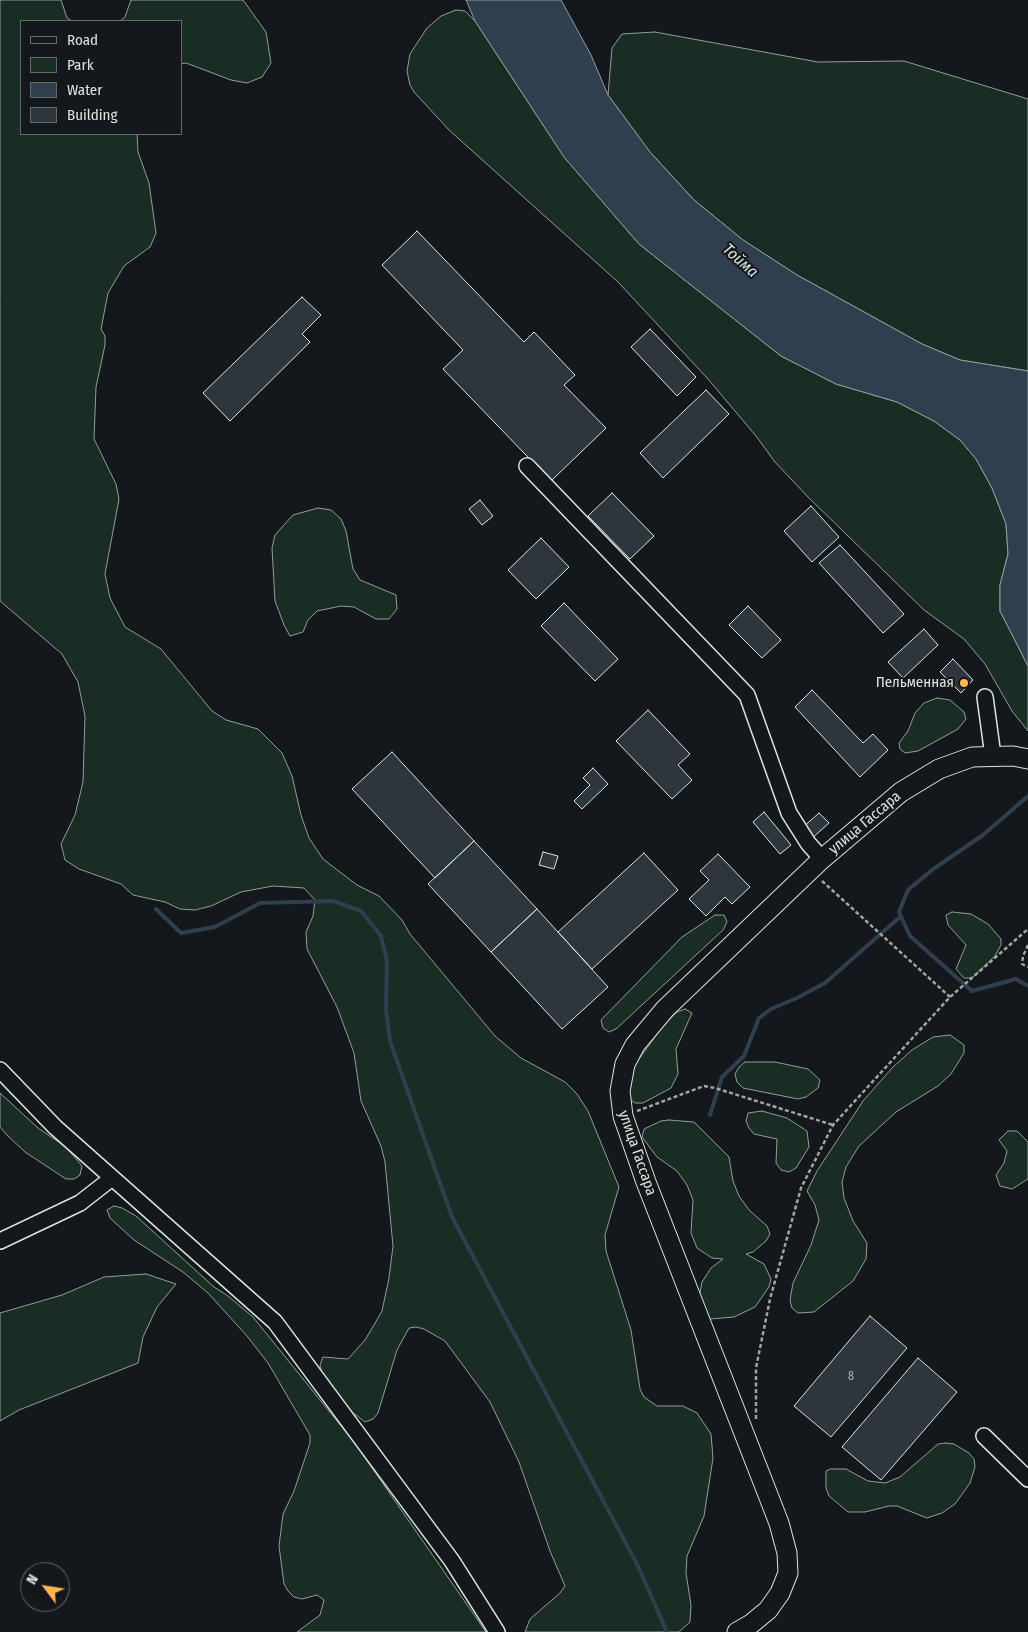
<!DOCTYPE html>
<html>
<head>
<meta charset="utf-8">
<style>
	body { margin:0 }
	#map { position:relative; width:1028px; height:1632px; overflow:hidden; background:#14181c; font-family:"Fira Sans Condensed",sans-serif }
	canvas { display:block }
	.legend { position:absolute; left:20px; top:20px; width:162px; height:115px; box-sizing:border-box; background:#14181c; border:1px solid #626a69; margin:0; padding:6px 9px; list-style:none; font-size:15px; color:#d8e6dc }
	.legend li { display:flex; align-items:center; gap:10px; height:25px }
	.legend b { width:25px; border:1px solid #626a69 }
	.north { position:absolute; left:20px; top:1562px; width:50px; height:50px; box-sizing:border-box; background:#14181c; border:1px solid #626a69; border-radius:50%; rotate:301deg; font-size:14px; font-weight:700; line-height:20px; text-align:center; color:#d8e6dc }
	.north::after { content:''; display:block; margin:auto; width:18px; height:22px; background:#ffb74d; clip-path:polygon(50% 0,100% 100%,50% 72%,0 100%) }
</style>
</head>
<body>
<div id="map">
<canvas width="1028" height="1632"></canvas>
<ul class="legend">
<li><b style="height:6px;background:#14181c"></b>Road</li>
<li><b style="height:14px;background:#1a2d24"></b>Park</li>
<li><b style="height:14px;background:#2f3f4d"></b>Water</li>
<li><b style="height:14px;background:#2c363c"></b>Building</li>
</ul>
<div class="north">N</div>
</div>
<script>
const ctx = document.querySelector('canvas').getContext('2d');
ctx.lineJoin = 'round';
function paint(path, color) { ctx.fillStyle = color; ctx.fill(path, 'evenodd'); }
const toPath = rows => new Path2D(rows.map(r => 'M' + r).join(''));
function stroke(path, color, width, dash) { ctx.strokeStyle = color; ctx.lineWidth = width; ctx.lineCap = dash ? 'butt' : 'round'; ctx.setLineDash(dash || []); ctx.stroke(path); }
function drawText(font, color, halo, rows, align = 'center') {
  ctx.font = font + ' "Fira Sans Condensed",sans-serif'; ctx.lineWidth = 4; ctx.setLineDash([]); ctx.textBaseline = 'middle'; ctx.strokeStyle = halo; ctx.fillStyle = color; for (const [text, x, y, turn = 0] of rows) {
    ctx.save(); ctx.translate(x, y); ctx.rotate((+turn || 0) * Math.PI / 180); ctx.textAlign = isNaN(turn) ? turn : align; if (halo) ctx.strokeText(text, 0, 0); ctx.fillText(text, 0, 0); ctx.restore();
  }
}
const green = toPath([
	[0,0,61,0,67,18,72,21,21,21,21,134,137,134,138,152,149,183,156,233,150,247,124,266,108,293,101,329,105,336,105,345,96,387,94,439,116,484,119,499,105,574,110,598,125,627,161,649,212,711,226,720,258,729,282,753,292,776,301,815,309,838,323,859,357,885,379,896,402,920,410,934,495,1036,521,1058,565,1082,577,1094,588,1111,619,1187,605,1235,606,1251,631,1330,640,1389,644,1397,657,1406,683,1406,697,1413,711,1434,713,1458,704,1516,687,1556,686,1573,691,1605,690,1622,679,1632,525,1632,530,1619,560,1593,565,1586,550,1551,519,1462,490,1402,445,1341,424,1329,416,1327,409,1328,397,1350,378,1413,373,1419,365,1422,352,1412,335,1394,322,1373,320,1365,323,1357,348,1359,365,1340,374,1325,382,1311,389,1278,393,1246,385,1162,381,1146,361,1101,354,1053,337,1007,307,949,306,932,313,916,315,900,304,888,273,886,241,892,211,906,195,910,180,909,165,902,133,895,121,884,79,869,65,860,61,844,75,815,83,782,85,716,78,682,62,654,0,601,0,0],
	[131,0,243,0,266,32,271,63,262,77,247,83,231,80,186,63,181,64,181,21,120,21,125,17,131,0],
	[456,10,465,11,475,21,564,157,639,244,781,356,836,384,897,402,934,421,960,440,976,459,992,488,1006,524,1008,554,1000,585,1000,611,1028,666,1028,731,1012,711,985,664,964,639,924,610,808,497,775,462,756,436,708,379,618,282,449,130,414,92,410,85,407,71,410,54,427,28,441,16,456,10],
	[655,32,818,62,904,61,1028,99,1028,371,960,360,922,344,797,275,743,240,694,200,650,152,608,95,612,48,622,34,655,32],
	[318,508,331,510,341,519,346,531,353,569,360,580,396,595,397,609,389,619,376,619,354,607,341,606,317,611,308,620,303,632,290,636,284,625,275,601,272,548,275,535,293,515,318,508],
	[937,698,950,700,964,712,966,719,958,729,918,751,905,753,900,749,899,743,908,731,915,713,924,703,937,698],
	[952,912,971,914,988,924,1001,939,1001,945,995,956,972,978,964,978,956,969,966,945,948,925,946,915,952,912],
	[715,915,724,915,727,922,723,930,616,1029,609,1032,603,1028,601,1020,682,937,715,915],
	[685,1009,692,1013,676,1049,678,1074,671,1088,643,1103,635,1103,628,1098,632,1074,636,1063,665,1023,677,1012,685,1009],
	[950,1035,964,1045,964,1053,951,1074,938,1086,896,1112,859,1146,846,1167,842,1182,844,1198,853,1221,867,1243,866,1259,853,1281,814,1312,798,1313,792,1308,790,1300,793,1283,811,1245,819,1220,815,1205,807,1191,817,1171,863,1101,893,1067,912,1050,933,1037,950,1035],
	[745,1062,775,1062,808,1069,820,1080,818,1088,806,1097,798,1099,743,1088,737,1082,735,1074,739,1067,745,1062],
	[0,1093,38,1128,66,1147,82,1166,80,1175,74,1179,66,1179,25,1152,7,1135,0,1127,0,1093],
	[762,1111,787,1118,807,1131,809,1147,796,1168,789,1172,781,1170,776,1163,777,1139,754,1134,749,1128,746,1121,748,1113,762,1111],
	[669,1120,694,1122,729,1157,733,1181,739,1196,749,1210,767,1226,770,1234,766,1241,753,1252,746,1254,764,1264,771,1279,769,1287,755,1307,734,1317,710,1319,703,1314,699,1298,702,1282,711,1268,723,1259,712,1258,697,1248,691,1233,693,1200,687,1185,677,1171,657,1157,642,1137,644,1129,661,1121,669,1120],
	[1008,1131,1017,1131,1028,1142,1028,1179,1012,1189,1000,1186,996,1175,1004,1163,1007,1151,999,1140,1008,1131],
	[114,1206,122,1208,136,1216,214,1287,228,1296,253,1317,354,1442,486,1632,297,1632,320,1615,324,1600,317,1595,302,1599,294,1597,288,1591,284,1584,279,1546,283,1514,294,1491,310,1443,310,1435,268,1363,247,1336,208,1293,183,1272,134,1240,110,1218,107,1210,114,1206],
	[146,1274,176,1284,157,1307,143,1337,138,1363,19,1410,0,1421,0,1313,62,1295,104,1277,146,1274],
	[946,1443,954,1444,969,1453,974,1459,975,1467,970,1483,955,1504,942,1513,927,1518,897,1506,889,1506,865,1512,848,1512,829,1496,826,1488,826,1471,830,1469,846,1469,868,1481,885,1483,900,1477,938,1444,946,1443]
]);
const water = toPath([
	[466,0,561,0,591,55,608,95,650,152,694,200,743,240,797,275,922,344,960,360,1028,371,1028,666,1000,611,1000,585,1008,554,1006,524,992,488,976,459,960,440,934,421,897,402,836,384,781,356,639,244,564,157,475,21,466,0]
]);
const stream = toPath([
	[1028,796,983,835,932,870,908,890,899,912,910,936,972,991,1016,979,1028,986],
	[156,909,181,933,215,927,260,903,334,901,361,911,381,936,387,961,386,1010,390,1041,452,1217,638,1566,667,1632],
	[710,1115,722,1077,744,1056,759,1018,771,1009,797,998,825,983,901,916]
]);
const building = toPath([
	[417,231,524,342,534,332,575,375,564,385,606,428,551,481,443,369,463,350,382,265,417,231],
	[302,297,321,315,302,334,310,342,230,421,203,393,302,297],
	[650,329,696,377,677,396,631,347,650,329],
	[706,390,729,414,663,478,640,453,706,390],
	[612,493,654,536,630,559,588,516,612,493],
	[480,500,493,516,482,525,469,509,480,500],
	[811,506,839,537,812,562,784,531,811,506],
	[541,538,569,567,536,599,508,570,541,538],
	[840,545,904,614,883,633,819,563,840,545],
	[564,603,618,659,595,681,541,626,564,603],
	[748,606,781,640,762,658,729,625,748,606],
	[924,629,938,645,903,678,888,662,924,629],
	[953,659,973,680,961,693,940,672,953,659],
	[812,690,863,743,873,734,888,750,860,777,795,707,812,690],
	[648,710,690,754,678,765,692,780,672,799,616,741,648,710],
	[392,752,474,841,435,878,352,789,392,752],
	[593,768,608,784,582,809,574,801,590,785,583,778,593,768],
	[764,812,791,845,780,854,753,822,764,812],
	[819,813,829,823,810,840,801,829,819,813],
	[474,841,537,909,491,952,428,884,474,841],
	[543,852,558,856,554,869,539,865,543,852],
	[644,853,678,890,592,969,558,932,644,853],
	[718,854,750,887,732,904,725,897,706,916,689,899,709,880,700,871,718,854],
	[537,909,608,987,562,1029,491,952,537,909],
	[870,1316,907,1348,831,1437,794,1406,870,1316],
	[918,1358,957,1392,881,1480,842,1447,918,1358]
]);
const path = toPath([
	[822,881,950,997],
	[1028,945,1023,956,1022,964,1028,967],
	[637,1111,704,1086,715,1088,833,1125],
	[756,1419,756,1368,770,1299,801,1188,833,1125,950,997,1028,929]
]);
const minor = toPath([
	[527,466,747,695,789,813,808,843,822,859],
	[985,697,993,756],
	[0,1070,55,1127,275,1322,452,1561,497,1632],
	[0,1241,80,1203,112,1178],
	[984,1436,1028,1479]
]);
const major = toPath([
	[737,1632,751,1624,768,1610,780,1593,788,1573,787,1553,779,1523,646,1182,623,1116,620,1091,625,1064,635,1045,665,1009,822,859,901,792,939,769,972,757,1013,756,1028,759]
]);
const markers = [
	[964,683,5,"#ffb74d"]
];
const numberNames = [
	["8",851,1377]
];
const poiNames = [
	["Пельменная",954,683]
];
const streetNames = [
	["улица Гассара",865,823,-40],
	["улица Гассара",637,1153,71]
];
const waterNames = [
	["Тойма",740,261,42]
];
paint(green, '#1a2d24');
stroke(green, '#939e99', 1);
paint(water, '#2f3f4d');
stroke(water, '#939e99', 1);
stroke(stream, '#2f3f4d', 4);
paint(building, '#2c363c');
stroke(building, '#d8e6dc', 1);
stroke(minor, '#d8e6dc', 18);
stroke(major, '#d8e6dc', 21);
stroke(path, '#9da8a2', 2.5, [4, 2.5]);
stroke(minor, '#14181c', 15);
stroke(major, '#14181c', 19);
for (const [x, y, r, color] of markers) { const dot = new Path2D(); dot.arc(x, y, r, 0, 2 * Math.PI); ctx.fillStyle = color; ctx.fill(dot); stroke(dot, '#14181c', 2); }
drawText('12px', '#adbab4', null, numberNames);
drawText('15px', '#d8e6dc', '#14181c', poiNames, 'right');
drawText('15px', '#d8e6dc', '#14181c', streetNames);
drawText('italic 16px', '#d8e6dc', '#14181c', waterNames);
</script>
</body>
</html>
